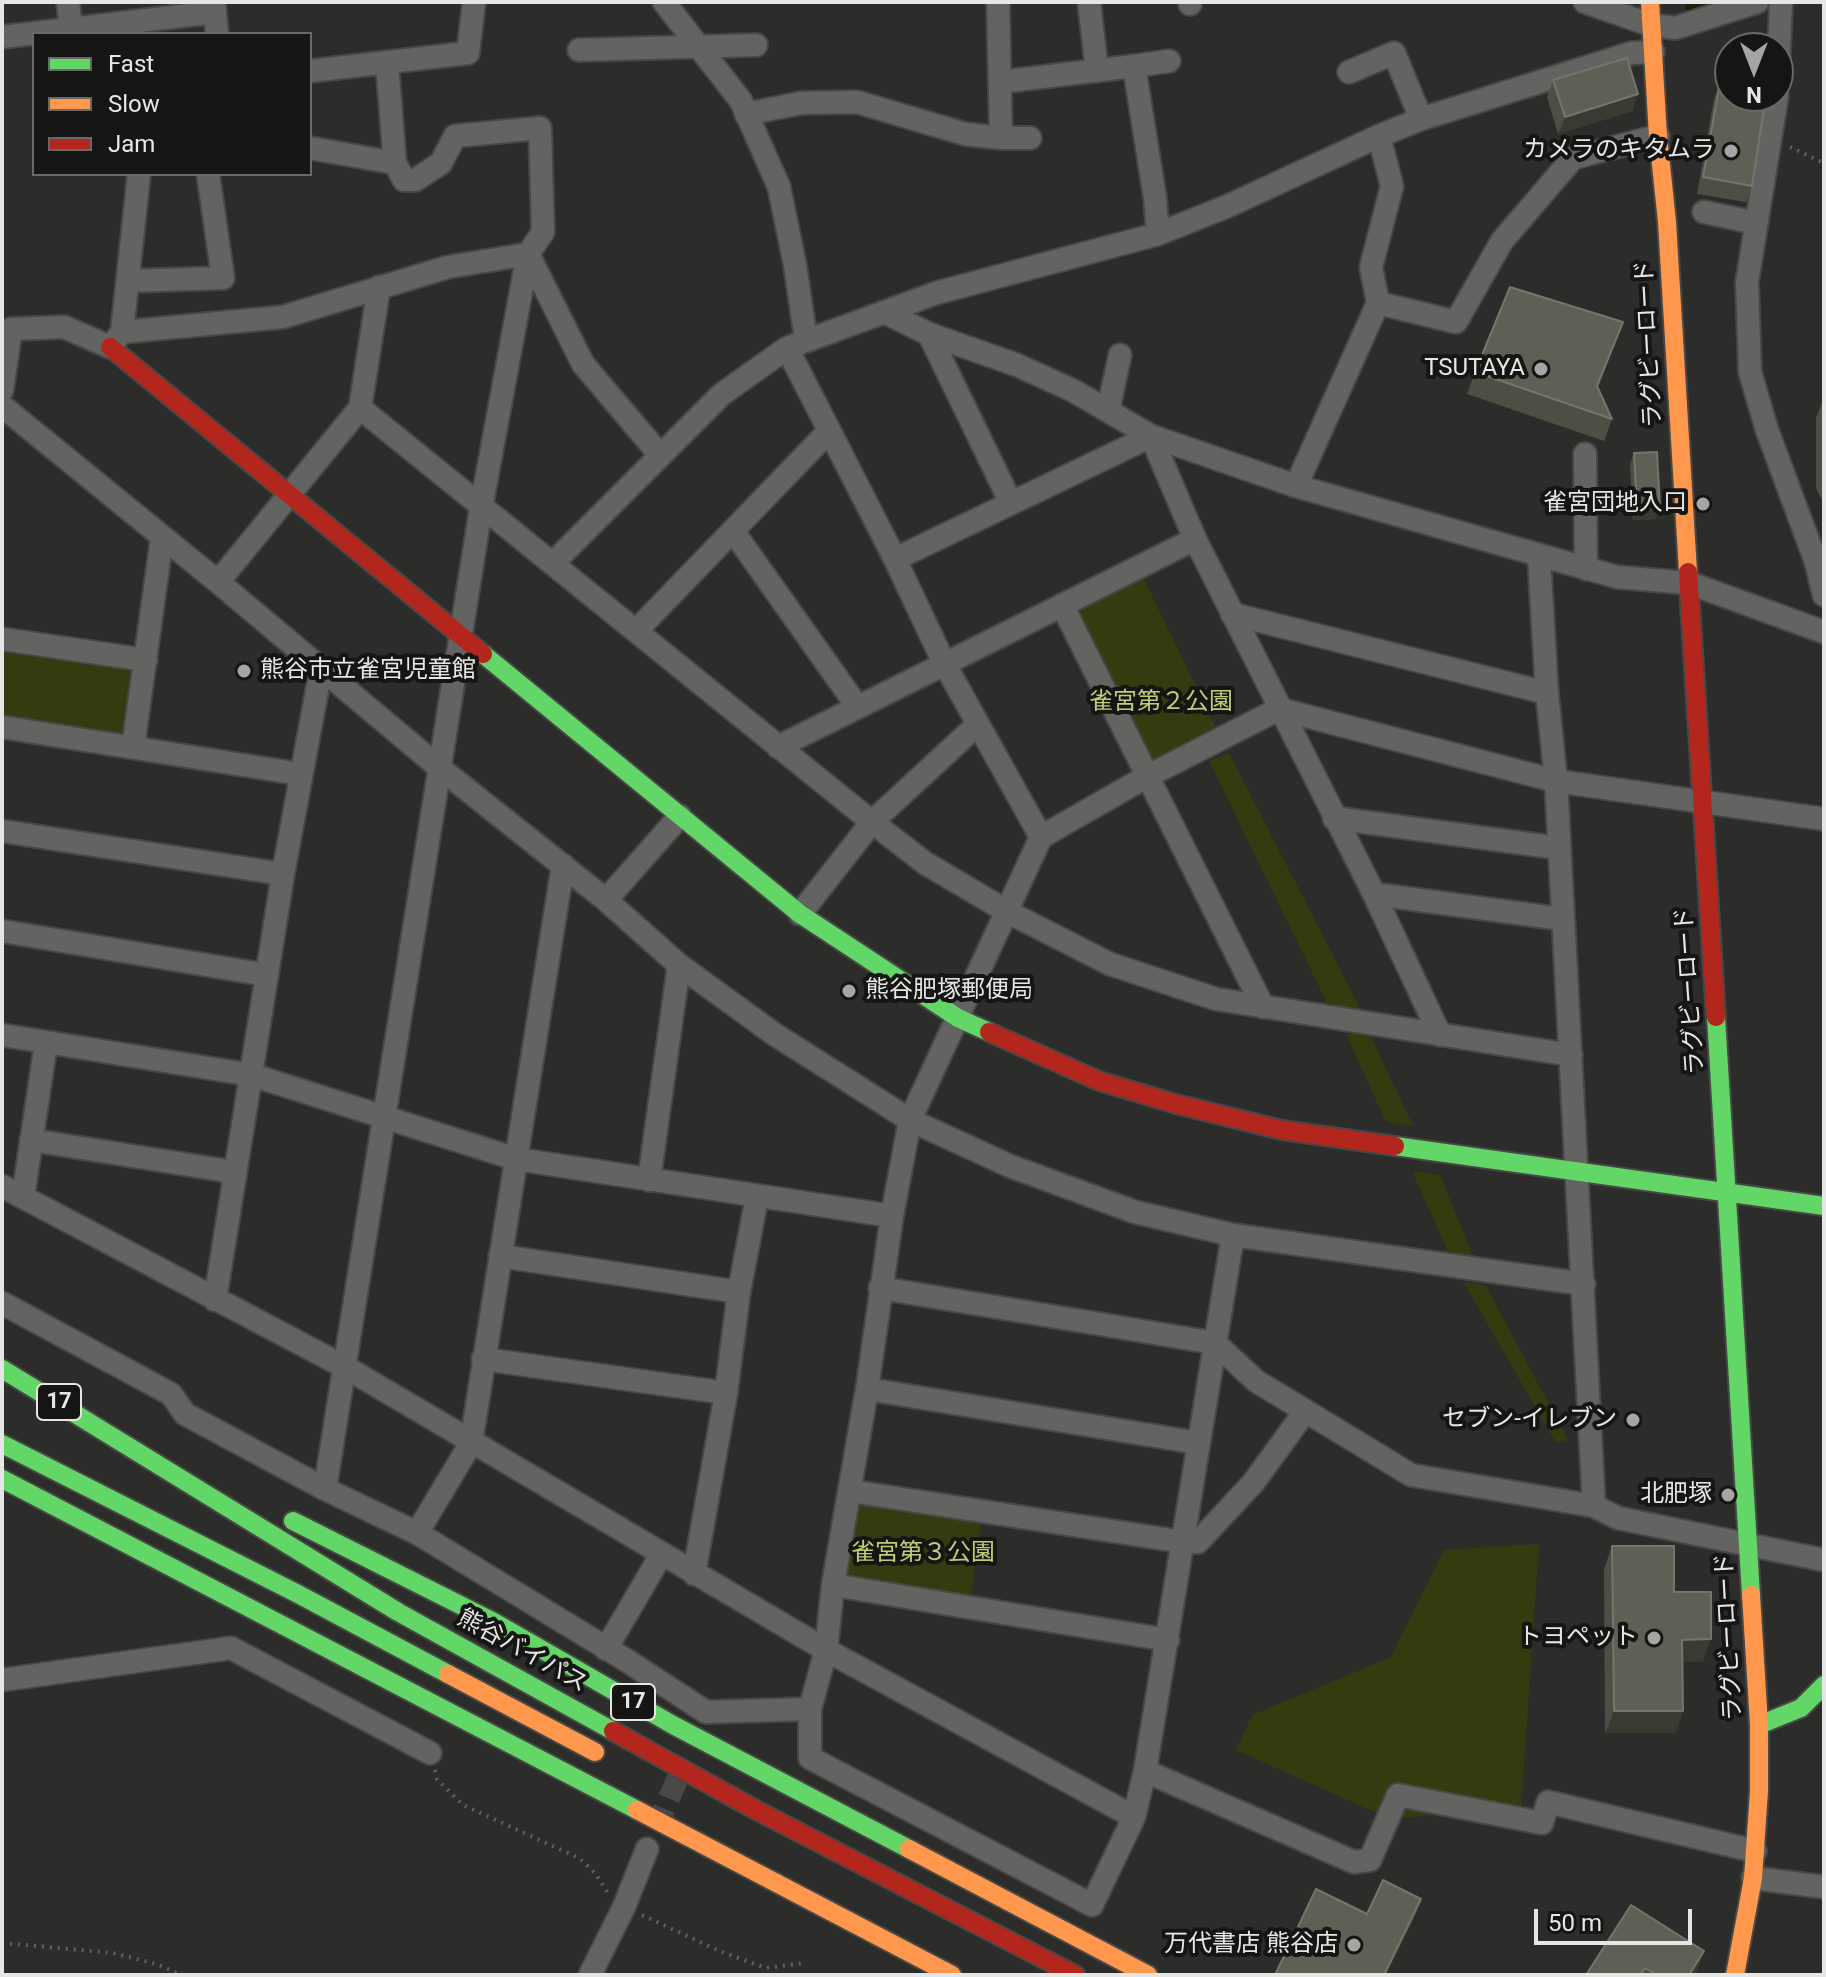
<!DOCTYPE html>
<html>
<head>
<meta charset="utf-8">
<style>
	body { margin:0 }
	#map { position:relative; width:1826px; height:1977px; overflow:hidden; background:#2c2c2b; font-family:Roboto,sans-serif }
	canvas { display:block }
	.frame { position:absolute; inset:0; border:4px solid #e6e6e4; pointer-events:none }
	.legend { position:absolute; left:32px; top:32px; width:280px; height:144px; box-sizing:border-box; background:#151614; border:2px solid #696967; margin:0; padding:10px 14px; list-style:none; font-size:24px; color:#e6e6e4 }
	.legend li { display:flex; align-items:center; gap:16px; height:40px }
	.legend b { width:40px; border:2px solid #696967 }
	.north { position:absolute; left:1714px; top:32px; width:80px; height:80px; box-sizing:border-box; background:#151614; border:2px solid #696967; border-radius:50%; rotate:180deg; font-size:22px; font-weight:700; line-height:32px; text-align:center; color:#e6e6e4 }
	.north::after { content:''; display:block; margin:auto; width:28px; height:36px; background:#a5a5a3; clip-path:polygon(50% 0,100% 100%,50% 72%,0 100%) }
	.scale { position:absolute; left:1534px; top:1909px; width:158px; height:36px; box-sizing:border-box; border:4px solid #e6e6e4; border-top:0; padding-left:10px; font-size:24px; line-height:28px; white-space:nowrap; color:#e6e6e4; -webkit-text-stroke:6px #151614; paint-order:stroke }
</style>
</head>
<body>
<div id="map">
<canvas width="1826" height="1977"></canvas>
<div class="frame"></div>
<ul class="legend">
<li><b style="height:10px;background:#63d668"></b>Fast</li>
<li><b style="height:10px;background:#ff974d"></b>Slow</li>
<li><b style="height:10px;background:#b3261e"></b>Jam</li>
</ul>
<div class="north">N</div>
<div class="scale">50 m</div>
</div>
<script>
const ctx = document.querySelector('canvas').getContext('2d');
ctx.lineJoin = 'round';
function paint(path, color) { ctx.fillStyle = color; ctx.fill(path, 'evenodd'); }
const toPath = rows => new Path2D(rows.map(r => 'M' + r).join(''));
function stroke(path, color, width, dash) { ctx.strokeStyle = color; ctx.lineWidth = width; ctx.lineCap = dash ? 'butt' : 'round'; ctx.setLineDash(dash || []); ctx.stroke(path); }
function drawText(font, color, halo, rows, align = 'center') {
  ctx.font = font + ' Roboto,"Noto Sans JP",sans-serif'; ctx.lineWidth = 8; ctx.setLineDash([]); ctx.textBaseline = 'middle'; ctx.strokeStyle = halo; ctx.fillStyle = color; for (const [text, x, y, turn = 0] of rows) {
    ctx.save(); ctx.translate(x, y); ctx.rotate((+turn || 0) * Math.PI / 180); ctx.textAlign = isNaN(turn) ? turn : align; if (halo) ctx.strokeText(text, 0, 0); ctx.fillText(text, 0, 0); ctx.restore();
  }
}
const green = toPath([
	[1142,575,1218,732,1149,765,1074,612],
	[2,641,136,665,125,738,2,719],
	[1229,753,1364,1016,1332,1013,1209,761],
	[1346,1034,1370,1035,1413,1126,1386,1122],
	[1412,1171,1440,1175,1474,1259,1451,1258],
	[1463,1281,1486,1286,1568,1440,1556,1443],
	[856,1498,982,1517,969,1608,840,1587],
	[1539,1544,1521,1807,1390,1819,1236,1750,1252,1715,1391,1657,1444,1550]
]);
const stream = toPath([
	[1688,7,1708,2]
]);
const streetTunnel = toPath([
	[656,1829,685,1761]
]);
const path = toPath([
	[1790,147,1824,163],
	[435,1770,437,1779,463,1805,579,1858,595,1873,608,1893],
	[642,1915,717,1950,766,1968,804,1963],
	[2,1943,113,1953,157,1964,181,1975]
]);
const street = toPath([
	[68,2,71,29],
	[214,2,217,34],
	[664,2,741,101,779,187,795,265,806,340],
	[998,2,1001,138],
	[1089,2,1097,71],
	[1585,2,1651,25,1675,28,1757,2],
	[1190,4,1190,2],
	[2,37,215,12],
	[579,50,756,45],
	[387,63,395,163],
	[1134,66,1169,61],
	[310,71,468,53,474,2],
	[1349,72,1394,53,1421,119],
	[1778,73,1781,2],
	[1000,82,1134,66,1155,198,1158,234],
	[1777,96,1747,282,1750,372,1767,430,1816,562,1824,595],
	[746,114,801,103,857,102,965,134,1001,138,1030,138],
	[1379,136,1392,186,1371,267,1378,303,1456,322,1502,241,1573,158,1658,136],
	[310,148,395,163,404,180,415,180,441,163,455,136,540,128,543,232,528,254,481,508,325,1489],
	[1704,212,1756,223],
	[528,254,583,364,660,455],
	[128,281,223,278,208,174],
	[884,312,929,334,1017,365,1074,391,1151,436,1296,486,1617,577,1689,583,1824,632],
	[122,332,283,317,448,267,528,254],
	[929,334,1011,503],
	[787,348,895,559,944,663,1041,837],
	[2,390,11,329,64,327,110,347,122,332,139,174],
	[2,406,218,582,441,769,606,900,680,816],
	[360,408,379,287],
	[1108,411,1120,355],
	[1151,436,1195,539,1374,894,1440,1035],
	[1585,454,1586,569],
	[1296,486,1378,303],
	[733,531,857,706],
	[1539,557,1547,693,1556,781,1594,1506],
	[895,559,1151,436],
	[554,562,722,394,787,348,936,293,1158,234,1228,206,1379,136,1421,119,1632,53,1653,52],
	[218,582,360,408,872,822,925,863,1008,912,1110,964,1216,999,1571,1055],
	[1062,605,1263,1007],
	[1232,614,1547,693],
	[636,631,829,431],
	[2,639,146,660],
	[2,727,300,774],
	[133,747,162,538],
	[778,747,1195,539],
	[1334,818,1559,848],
	[2,831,283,874],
	[1374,894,1562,919],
	[606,900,679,965,774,1034,910,1120,1010,1166,1135,1212,1233,1235,1584,1284],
	[800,914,872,822,977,725],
	[2,931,267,975],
	[2,1035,252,1075,516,1159,892,1216],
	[31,1140,234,1172],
	[649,1180,679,965],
	[2,1186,345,1367,826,1650,1134,1817],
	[23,1197,46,1043],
	[1233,1235,1145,1771,1134,1817,1092,1905,810,1758,810,1709,826,1650,833,1585,867,1389,892,1216,910,1120,1041,837,1146,777,1279,709,1556,781,1824,819],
	[500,1256,739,1292],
	[880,1288,1215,1343,1256,1381,1411,1475,1594,1506,1618,1518,1824,1560],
	[215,1300,283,874,321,669],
	[2,1303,171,1394,185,1414,325,1489,417,1533,626,1660,706,1712,810,1709],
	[483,1359,726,1393],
	[867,1389,1198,1443],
	[850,1491,1184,1542,1198,1542,1253,1483,1304,1413],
	[417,1533,471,1443,563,865],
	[694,1574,726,1393,739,1292,757,1197],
	[833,1585,1168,1640],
	[606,1649,661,1555],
	[2,1680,231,1648,430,1753],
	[1145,1771,1354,1862,1370,1860,1398,1795,1542,1823,1548,1802,1755,1851],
	[1753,1878,1824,1887],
	[590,1975,624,1907,647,1849]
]);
const fast = toPath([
	[483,654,800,914,958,1018,989,1032],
	[1716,1017,1751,1595],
	[1395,1146,1824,1206],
	[2,1369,398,1612,613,1731],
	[2,1444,298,1594,448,1674],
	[2,1479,637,1810],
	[293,1521,494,1622,673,1725,909,1849],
	[1759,1725,1801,1708,1824,1685]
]);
const slow = toPath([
	[1650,2,1658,136,1667,222,1688,572],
	[448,1674,595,1752],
	[637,1810,952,1975],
	[909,1849,1148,1975],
	[1735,1975,1753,1878,1759,1791,1759,1725,1751,1595]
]);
const jam = toPath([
	[110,347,483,654],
	[1688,572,1716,1017],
	[989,1032,1099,1081,1176,1104,1282,1130,1395,1146],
	[613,1731,756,1810,1075,1975]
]);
const wall = toPath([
	[1553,80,1638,94,1632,111,1558,134,1547,97],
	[1720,82,1752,186,1746,202,1697,194,1714,99],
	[1623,322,1598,387,1612,419,1604,441,1467,394,1475,372],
	[1824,398,1824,520,1824,504,1816,488,1816,418],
	[1634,453,1656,519,1633,520,1630,464],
	[1612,1546,1674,1592,1703,1662,1682,1662,1683,1711,1675,1733,1605,1733,1604,1569],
	[1704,1951,1695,1975,1586,1975]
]);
const shadedWall = toPath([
	[1638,94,1632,111,1558,134,1565,117],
	[1660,508,1656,519,1633,520,1637,509],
	[1711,1639,1703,1662,1674,1662,1682,1640],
	[1614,1711,1683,1711,1675,1733,1605,1733],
	[1421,1899,1413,1921,1386,1975,1384,1975],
	[1704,1951,1695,1975,1689,1975]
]);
const building = toPath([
	[1627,58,1638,94,1565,117,1553,80,1627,58],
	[1720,82,1730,84,1730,96,1766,96,1752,186,1703,177,1720,82],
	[1510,287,1623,322,1597,386,1612,419,1475,372,1510,287],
	[1657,452,1660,508,1637,509,1634,453,1657,452],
	[1612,1546,1674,1546,1674,1592,1711,1592,1711,1639,1682,1640,1683,1711,1614,1711,1612,1546],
	[1383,1880,1421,1899,1384,1975,1275,1975,1316,1889,1367,1914,1383,1880],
	[1631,1905,1704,1951,1689,1975,1657,1975,1645,1968,1640,1975,1586,1975,1631,1905]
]);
const markers = [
	[1731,151,8,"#a5a5a3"],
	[1541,369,8,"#a5a5a3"],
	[1703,504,8,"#a5a5a3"],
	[244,671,8,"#a5a5a3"],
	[849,991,8,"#a5a5a3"],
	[1633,1420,8,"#a5a5a3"],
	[1728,1495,8,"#a5a5a3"],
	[1654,1638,8,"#a5a5a3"],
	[1354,1945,8,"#a5a5a3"]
];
const shields = [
	[59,1402,44],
	[633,1702,44]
];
const shieldNames = [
	["17",59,1402],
	["17",633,1702]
];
const poiNames = [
	["カメラのキタムラ",1715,151],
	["TSUTAYA",1525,369],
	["雀宮団地入口",1687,504],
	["熊谷市立雀宮児童館",260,671,"left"],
	["熊谷肥塚郵便局",865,991,"left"],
	["セブン-イレブン",1617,1420],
	["北肥塚",1712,1495],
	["トヨペット",1638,1638],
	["万代書店 熊谷店",1338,1945]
];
const streetNames = [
	["ラグビーロード",1650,344,-93],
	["ラグビーロード",1691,991,-94],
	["ラグビーロード",1730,1637,-93],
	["熊谷バイパス",522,1652,29]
];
const parkNames = [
	["雀宮第２公園",1161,703],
	["雀宮第３公園",923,1554]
];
paint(green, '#363b0f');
stroke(stream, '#1e2107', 6);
stroke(streetTunnel, '#484847', 22, [22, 11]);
stroke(street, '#474746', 26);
stroke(fast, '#474746', 22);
stroke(slow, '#474746', 22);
stroke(jam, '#474746', 22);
stroke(path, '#626261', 4, [2, 6]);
stroke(street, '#636462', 22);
stroke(fast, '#63d668', 18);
stroke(slow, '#ff974d', 18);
stroke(jam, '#b3261e', 18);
paint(wall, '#4e4f44');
paint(shadedWall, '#3a3a33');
paint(building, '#5f6055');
stroke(building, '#74756c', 2);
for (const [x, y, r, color] of markers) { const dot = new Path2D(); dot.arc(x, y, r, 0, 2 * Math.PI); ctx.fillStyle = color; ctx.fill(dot); stroke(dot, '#151614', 3); }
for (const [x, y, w] of shields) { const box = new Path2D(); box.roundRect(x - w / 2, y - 18, w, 36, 6); ctx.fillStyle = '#151614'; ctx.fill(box); stroke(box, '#e6e6e4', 2); }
drawText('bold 22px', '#e6e6e4', null, shieldNames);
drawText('24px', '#e6e6e4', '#151614', poiNames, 'right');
drawText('24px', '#e6e6e4', '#151614', streetNames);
drawText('24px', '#c1cc79', '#151614', parkNames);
</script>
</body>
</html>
